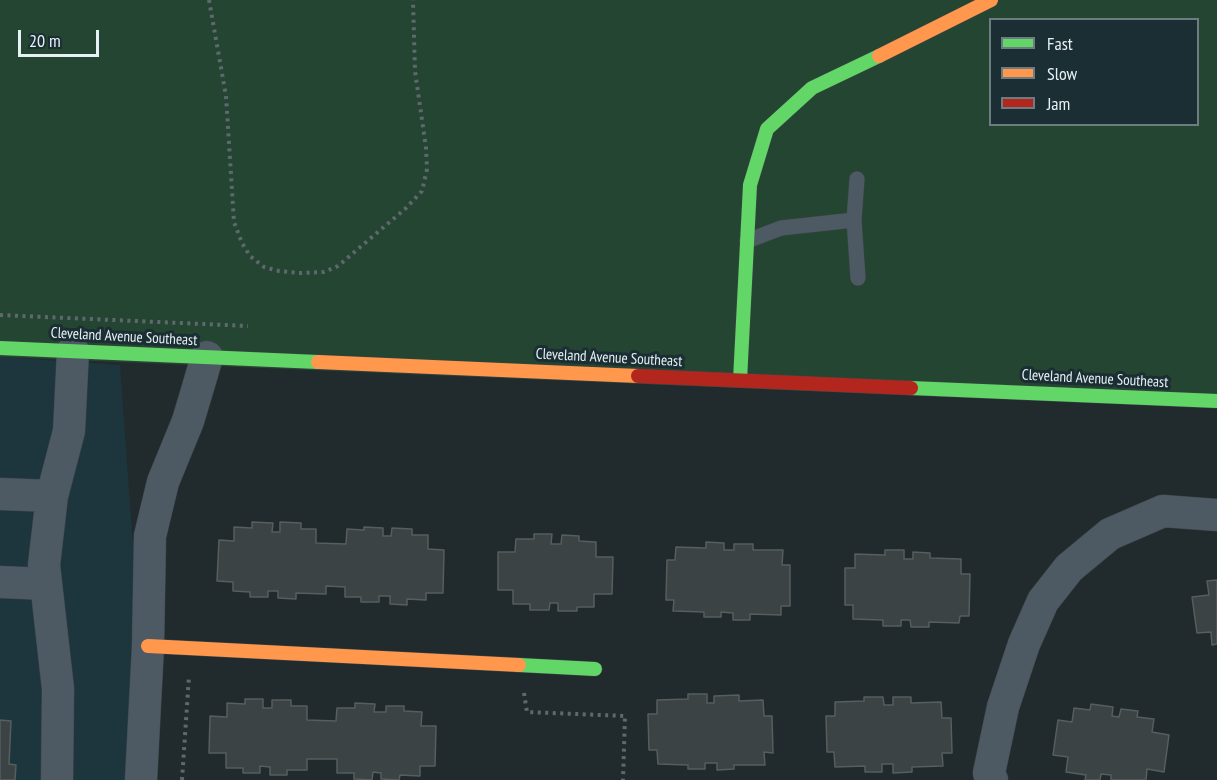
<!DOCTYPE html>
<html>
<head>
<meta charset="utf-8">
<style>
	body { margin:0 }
	#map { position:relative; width:1217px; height:780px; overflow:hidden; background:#212a2d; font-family:"PT Sans Narrow",sans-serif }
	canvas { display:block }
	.legend { position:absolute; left:989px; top:18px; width:210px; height:108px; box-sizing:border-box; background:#1b2e33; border:2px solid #6c7c81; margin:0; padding:8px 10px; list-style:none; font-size:18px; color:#e6f1f5 }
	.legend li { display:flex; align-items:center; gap:12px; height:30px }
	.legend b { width:30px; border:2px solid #6c7c81 }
	.scale { position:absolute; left:18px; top:30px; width:81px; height:27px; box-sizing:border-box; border:3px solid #e6f1f5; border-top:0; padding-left:8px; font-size:18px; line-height:21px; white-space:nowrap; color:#e6f1f5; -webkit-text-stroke:4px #1b2e33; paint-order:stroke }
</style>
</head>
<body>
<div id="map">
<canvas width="1217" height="780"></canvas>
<ul class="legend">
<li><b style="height:8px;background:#63d668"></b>Fast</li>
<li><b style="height:8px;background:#ff974d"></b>Slow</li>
<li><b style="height:8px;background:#b3261e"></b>Jam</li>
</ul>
<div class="scale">20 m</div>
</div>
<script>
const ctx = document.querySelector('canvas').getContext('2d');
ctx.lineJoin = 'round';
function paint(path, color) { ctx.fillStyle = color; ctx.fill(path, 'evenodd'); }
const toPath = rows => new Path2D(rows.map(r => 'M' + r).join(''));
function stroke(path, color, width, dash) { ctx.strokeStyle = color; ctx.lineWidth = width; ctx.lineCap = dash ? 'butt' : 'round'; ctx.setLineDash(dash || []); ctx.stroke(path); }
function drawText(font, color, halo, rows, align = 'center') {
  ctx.font = font + ' "PT Sans Narrow",sans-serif'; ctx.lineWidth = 6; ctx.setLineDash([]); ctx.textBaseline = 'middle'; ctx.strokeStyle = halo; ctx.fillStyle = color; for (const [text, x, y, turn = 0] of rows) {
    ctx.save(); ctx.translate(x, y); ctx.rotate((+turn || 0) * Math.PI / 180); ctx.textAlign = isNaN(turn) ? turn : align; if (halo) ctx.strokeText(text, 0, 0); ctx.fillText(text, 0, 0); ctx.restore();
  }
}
const built = toPath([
	[0,357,120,365,145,713,145,780,0,780]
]);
const green = toPath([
	[0,0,1217,0,1217,408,0,357],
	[990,20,1198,20,1198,124,990,124]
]);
const building = toPath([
	[252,522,273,523,272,532,280,532,280,522,301,523,301,529,316,529,316,543,346,544,347,529,364,530,364,527,383,528,383,536,391,536,392,528,412,529,412,535,428,535,428,549,444,550,443,593,426,593,426,600,407,599,407,605,390,604,390,596,379,596,379,602,361,602,361,597,345,597,345,587,326,586,326,594,296,593,296,599,278,598,278,591,268,591,268,597,250,597,250,592,233,591,233,582,217,581,219,540,234,541,234,527,252,528,252,522],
	[534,534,552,534,551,544,561,544,562,535,579,536,579,541,596,542,596,557,613,557,612,594,594,594,594,607,577,607,577,611,558,611,558,603,550,603,549,610,530,610,530,604,513,604,513,590,498,590,498,552,515,552,516,539,534,539,534,534],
	[706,542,724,543,724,550,734,550,734,544,753,544,753,550,783,550,782,565,790,565,790,606,781,606,781,615,750,614,750,620,733,620,733,613,721,612,721,617,704,617,704,612,673,611,674,600,666,600,667,560,675,560,676,547,706,548,706,542],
	[885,550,904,550,904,559,913,559,913,552,930,553,930,558,961,559,961,574,970,574,969,616,960,616,959,623,929,622,929,627,911,627,910,620,901,620,901,626,883,626,883,620,853,619,853,605,845,605,845,568,855,568,855,554,885,555,885,550],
	[1217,580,1217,644,1212,645,1211,632,1197,633,1192,597,1209,595,1207,581,1217,580],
	[688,694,707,694,707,703,714,703,714,696,739,695,739,701,763,700,764,716,772,716,773,753,764,752,765,765,734,765,734,769,717,770,717,763,705,763,705,769,688,769,688,765,658,764,657,750,649,750,648,714,657,714,657,700,688,699,688,694],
	[864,697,883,697,884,705,893,705,893,697,911,697,911,703,941,702,942,718,951,718,952,753,942,753,943,766,912,767,912,772,893,773,893,764,882,764,882,772,865,772,865,766,835,767,834,752,827,752,826,716,835,716,835,702,864,701,864,697],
	[245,699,263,699,263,708,272,708,272,700,291,700,291,706,307,706,307,720,336,721,337,708,355,708,355,703,375,704,374,712,386,712,386,706,404,706,404,711,422,712,421,726,436,726,435,766,420,766,420,776,400,775,399,780,381,779,381,773,373,772,372,780,354,779,354,773,337,773,337,759,307,759,307,770,287,770,287,775,270,775,270,767,260,766,260,773,243,773,243,768,226,768,226,753,209,753,210,716,227,717,227,703,245,704,245,699],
	[1091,704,1113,707,1112,716,1119,717,1121,709,1138,711,1137,717,1154,719,1152,732,1169,735,1164,772,1147,769,1146,780,1111,780,1111,775,1101,774,1100,780,1085,780,1086,775,1066,772,1068,757,1053,755,1058,720,1072,722,1074,708,1090,710,1091,704],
	[0,720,11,721,9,764,16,765,15,780,0,780,0,720]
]);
const path = toPath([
	[209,0,226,96,234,222,242,243,250,256,264,267,279,271,299,273,324,272,338,266,405,209,422,191,427,169,426,148,415,71,413,0],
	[0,315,248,326],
	[524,693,527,712,625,716,623,780],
	[182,780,189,676]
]);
const lane = toPath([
	[854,220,857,179],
	[747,241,781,228,854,220,858,278]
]);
const street = toPath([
	[0,494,52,496],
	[0,582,46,584],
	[57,780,58,689,44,565,52,496,69,431,73,351],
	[141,780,148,646,150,536,163,482,188,421,207,357],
	[992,780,989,773,1003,707,1024,644,1043,601,1069,568,1110,534,1163,511,1217,515]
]);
const fast = toPath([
	[0,348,318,362],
	[740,380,750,185,767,129,812,88,879,56],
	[911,388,1217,401],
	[519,665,595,669]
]);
const slow = toPath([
	[879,56,991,0],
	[318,362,638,376],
	[148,646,519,665]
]);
const jam = toPath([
	[638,376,911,388]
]);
const streetNames = [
	["Cleveland Avenue Southeast",124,337,3],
	["Cleveland Avenue Southeast",609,358,3],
	["Cleveland Avenue Southeast",1095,379,3]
];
paint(built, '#1d363d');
paint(green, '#244531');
paint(building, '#3b4344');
stroke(building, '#565e5f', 1.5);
stroke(lane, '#3d4548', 16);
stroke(street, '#3d4548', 33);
stroke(fast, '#3d4548', 15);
stroke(slow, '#3d4548', 15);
stroke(jam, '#3d4548', 15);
stroke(path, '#60686f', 4, [3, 4.5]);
stroke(lane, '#4d5963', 15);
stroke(street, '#4d5963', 32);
stroke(fast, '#63d668', 14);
stroke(slow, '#ff974d', 14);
stroke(jam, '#b3261e', 14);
drawText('15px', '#e6f1f5', '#1b2e33', streetNames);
</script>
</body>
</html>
